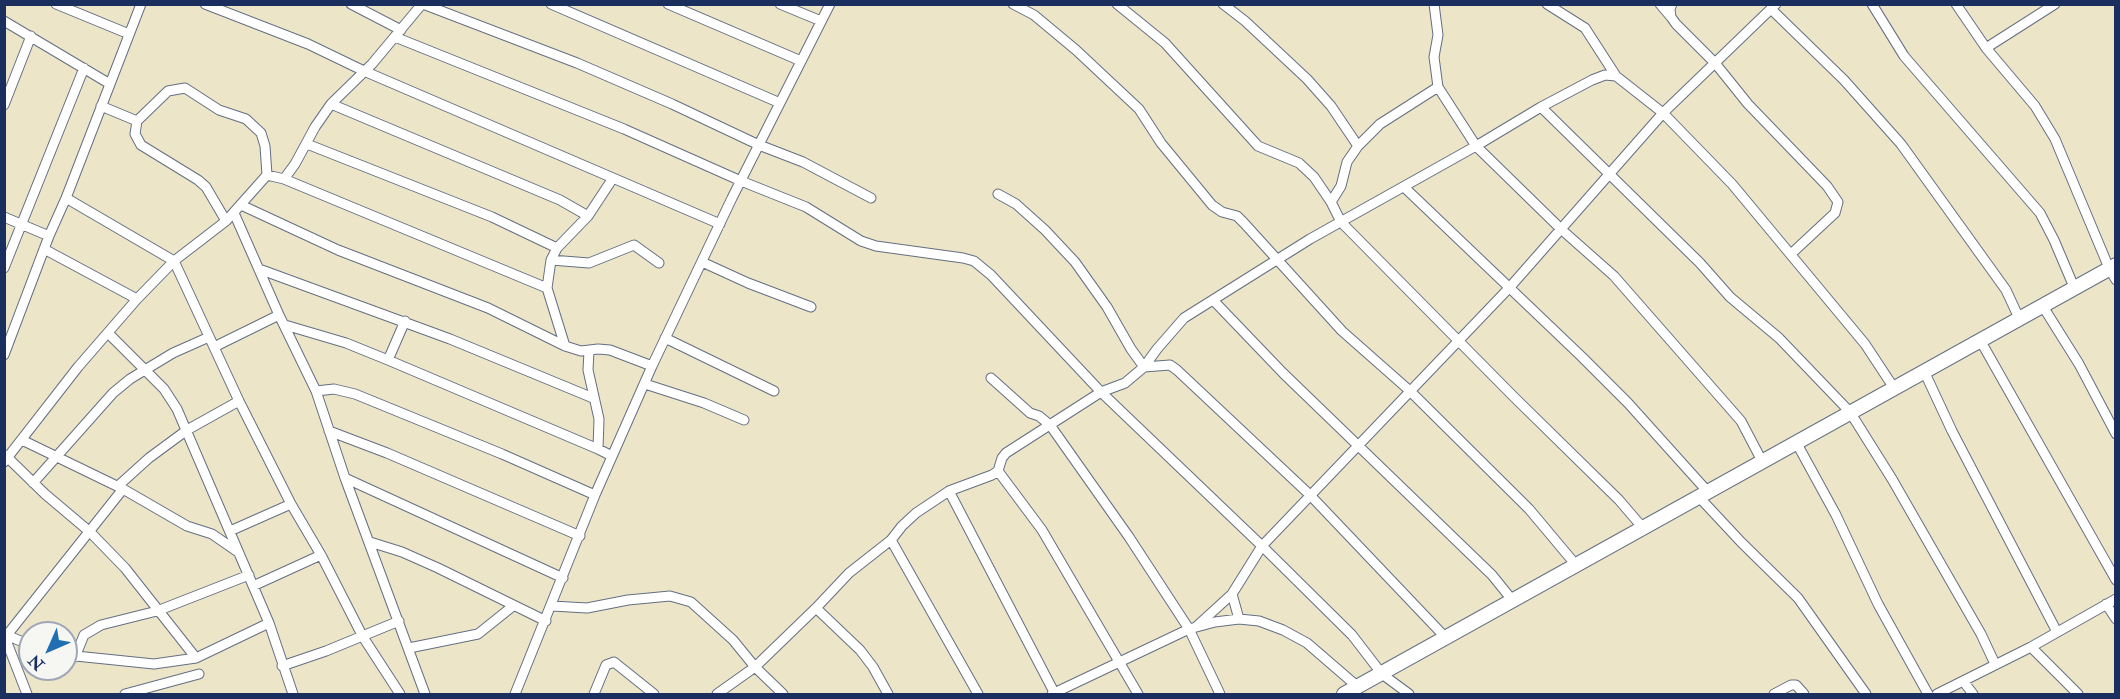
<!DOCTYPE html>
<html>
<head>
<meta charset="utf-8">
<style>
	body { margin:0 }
	#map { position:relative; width:2120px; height:699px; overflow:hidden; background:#ede5c8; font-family:"IM FELL Double Pica",serif }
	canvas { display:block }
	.frame { position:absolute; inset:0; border:6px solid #1b2f5e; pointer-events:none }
	.north { position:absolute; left:18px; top:621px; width:60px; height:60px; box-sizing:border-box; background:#f6f6f2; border:2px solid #9ea6b7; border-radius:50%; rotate:225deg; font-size:16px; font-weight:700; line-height:24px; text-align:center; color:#1b2f5e }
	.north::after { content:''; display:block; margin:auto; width:21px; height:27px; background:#1f6fb2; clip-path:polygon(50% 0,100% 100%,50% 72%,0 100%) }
</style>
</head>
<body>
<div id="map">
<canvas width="2120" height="699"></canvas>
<div class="frame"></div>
<div class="north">N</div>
</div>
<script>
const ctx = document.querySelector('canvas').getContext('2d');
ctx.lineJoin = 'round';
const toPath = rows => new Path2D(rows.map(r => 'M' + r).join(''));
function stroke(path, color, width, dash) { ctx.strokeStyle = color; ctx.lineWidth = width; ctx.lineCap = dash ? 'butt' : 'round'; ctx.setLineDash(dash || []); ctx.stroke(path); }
const street = toPath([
	[56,4,129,34],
	[205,4,308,44,364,71,720,224],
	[351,4,401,30],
	[423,4,577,63,672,104,759,145,803,162,871,198],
	[551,4,780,103],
	[668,4,801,61],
	[780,4,821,21],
	[1013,4,1034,15,1076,50,1139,109,1161,143,1212,205,1222,212,1237,216,1244,223,1342,331,1410,391,1529,509,1576,565],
	[1117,4,1165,43,1258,146,1299,163,1314,177,1331,202,1341,222,1514,397,1619,500,1643,528],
	[1223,4,1245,21,1307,79,1331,106,1358,146],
	[1434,4,1438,35,1434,57,1438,87,1476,146,1562,230,1614,276,1741,421,1762,461],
	[1547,4,1585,28,1616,76],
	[1660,4,1671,17],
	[1672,4,1670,9,1671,17,1676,24,1715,63,1748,104,1827,186,1838,202,1835,213,1791,254],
	[1872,4,1904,56,2040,213,2054,240,2074,287],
	[1956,4,1986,48,2035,106,2055,139,2109,268,2116,280],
	[1771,9,1844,80,1901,144,2006,290,2019,318],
	[4,21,110,84],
	[395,37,624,129,741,181,806,207,861,241,876,246,963,258,974,261,991,275,1101,392,1262,546,1352,635,1382,674,1409,694],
	[1986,48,2055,4],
	[331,104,560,200,588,216],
	[4,105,31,36],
	[101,106,137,121,168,91,185,88,219,110,246,119,261,133,265,146,267,175],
	[1541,107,1700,263,1730,297,1779,338,1850,412,1892,479,1981,634,1995,664],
	[137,121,135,134,141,145,198,180,206,187,226,221],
	[307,144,492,217,557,248],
	[284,179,547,288],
	[1404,187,1582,357,1628,403,1708,492],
	[998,194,1016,204,1045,230,1075,262,1107,307,1131,349,1144,367,1170,365,1177,370,1310,495,1446,638],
	[66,198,174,261,239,401,291,504,321,555,363,637,400,694],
	[1331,202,1341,186,1347,162,1358,146,1380,124,1438,87],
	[241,205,338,250,488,308,565,346,581,351,598,349,610,350,652,366],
	[234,213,279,315,316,391,345,478,425,694],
	[4,217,49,236],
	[44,249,137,299],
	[551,260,589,263,634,245,659,263],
	[702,262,748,283,811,307],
	[4,268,84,68],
	[259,269,450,339,593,398],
	[1213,300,1283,373,1492,575,1513,601],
	[2042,305,2079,364,2116,434],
	[285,325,346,343,388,360,598,449,612,456],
	[108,333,164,389,177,409,269,623,293,694],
	[665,338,774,391],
	[1980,340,2116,580],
	[565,346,547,288,551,260,557,248,588,216,613,178],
	[214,347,279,315],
	[589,351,588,370,599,419,598,449],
	[4,355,49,236,66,198,141,4],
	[388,360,405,321],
	[1924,371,1952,431,2057,632],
	[991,378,1030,413,1039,416,1050,425,1129,537,1189,629,1220,694],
	[645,384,704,403,744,420],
	[316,391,334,389,355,394,502,454,595,495],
	[329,431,387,453,580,536],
	[22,440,123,489,187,526,212,534,238,552],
	[1796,442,1836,515,1878,604,1928,694],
	[5,455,45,494,90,532,125,568,196,658,269,623],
	[4,462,78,367,137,299,174,261,226,221,267,175,284,179,295,164,315,127,331,104,372,64,422,4],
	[998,471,1042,530,1138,694],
	[345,478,563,578],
	[33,483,113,393,130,379,173,353,209,337],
	[118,486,149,458,187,430,239,401],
	[949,491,1055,694],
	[1699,497,1741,542,1798,598,1866,694],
	[230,531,291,504],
	[891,540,978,694],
	[370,542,402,552,438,568,546,621],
	[253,586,321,555],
	[1232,594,1239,619],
	[2106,604,2116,619],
	[552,606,587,608,628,600,670,596,691,602,733,640,755,667,783,694],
	[816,608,860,650,873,667,888,694],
	[1197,626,1232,594,1262,546,1510,287,1663,113,1776,4],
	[4,634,30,645],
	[4,635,27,694],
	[7,635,123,489],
	[2031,647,2078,694],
	[409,648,478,634,513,606],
	[66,655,154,664,196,658],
	[75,657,84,635,101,625,157,611,249,575],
	[282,666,326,651,399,621],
	[1963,681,1973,694],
	[125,694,199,674],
	[515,694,595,495,652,366,732,198,830,4],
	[594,694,606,665,614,662,654,694],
	[717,694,755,667,816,608,849,573,891,540,902,526,916,513,949,491,992,475,998,471,1002,458,1006,453,1101,392,1125,383,1144,367,1157,349,1184,318,1310,239,1476,146,1541,107,1592,80,1605,75,1616,76,1663,113,1732,184,1865,344,1894,388],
	[1052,694,1189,629,1215,622,1239,619,1259,621,1283,630,1307,643,1358,687],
	[1774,694,1791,685,1796,685,1804,694],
	[1937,694,2031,647,2116,599]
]);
const secondary = toPath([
	[1344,694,2116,265]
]);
stroke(street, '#646f83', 11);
stroke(secondary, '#646f83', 16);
stroke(street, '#fff', 9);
stroke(secondary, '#fff', 14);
</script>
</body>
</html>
